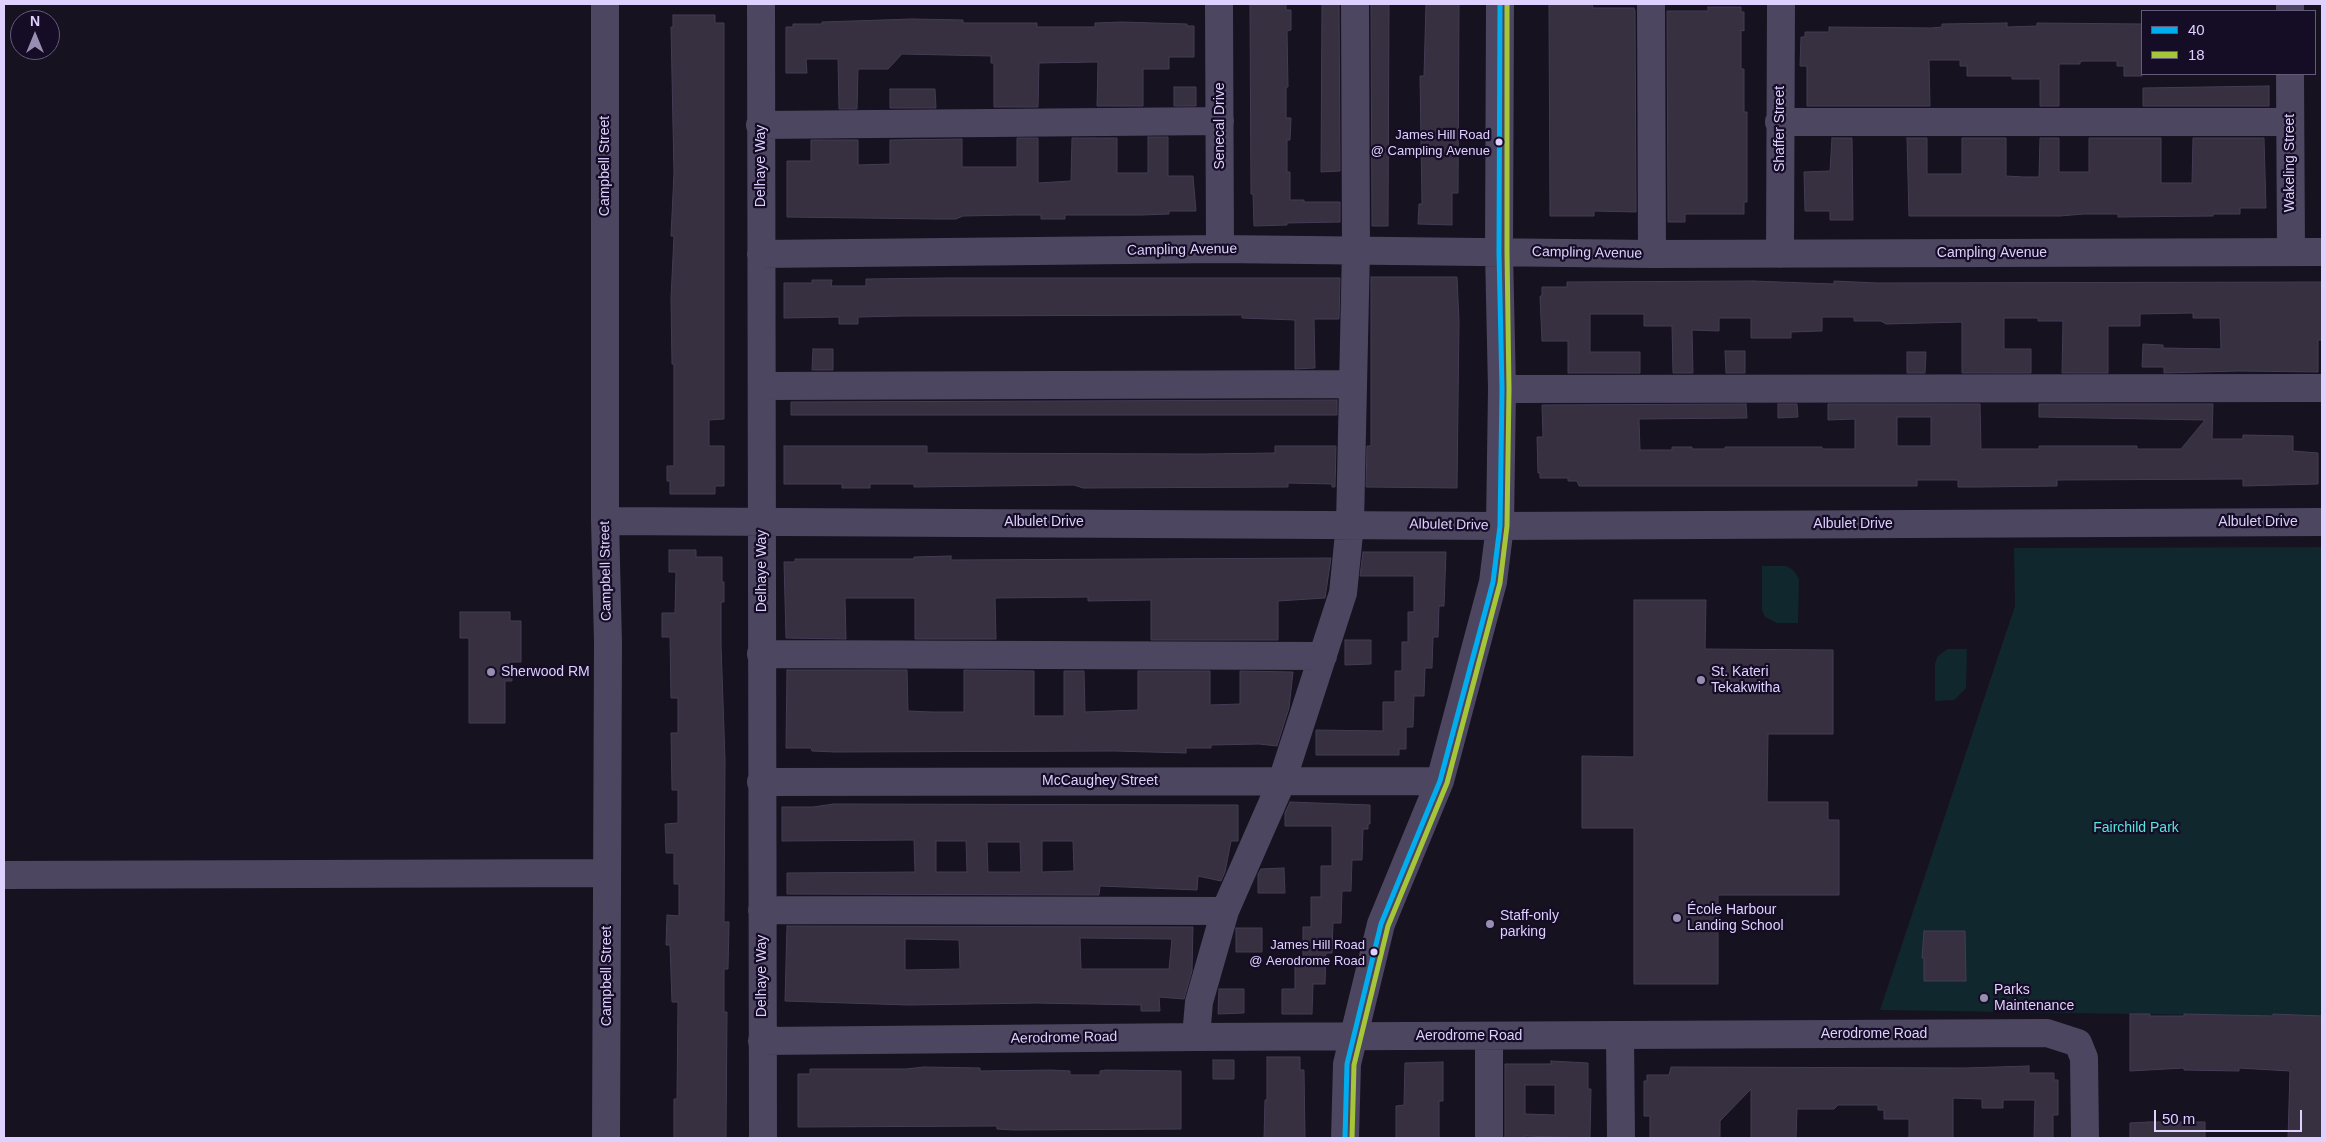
<!DOCTYPE html>
<html>
<head>
<meta charset="utf-8">
<style>
	body { margin:0 }
	#map { position:relative; width:2326px; height:1142px; overflow:hidden; background:#16121f; font-family:Arial,sans-serif }
	canvas { display:block }
	.frame { position:absolute; inset:0; border:5px solid #ded0ff; pointer-events:none }
	.legend { position:absolute; left:2141px; top:10px; width:175px; height:65px; box-sizing:border-box; background:#150c25; border:1px solid #655a7c; margin:0; padding:6px 9px; list-style:none; font-size:15px; color:#ded0ff }
	.legend li { display:flex; align-items:center; gap:10px; height:25px }
	.legend b { width:25px; border:1px solid #655a7c }
	.north { position:absolute; left:10px; top:10px; width:50px; height:50px; box-sizing:border-box; background:#150c25; border:1px solid #655a7c; border-radius:50%; rotate:0deg; font-size:14px; font-weight:700; line-height:20px; text-align:center; color:#ded0ff }
	.north::after { content:''; display:block; margin:auto; width:18px; height:22px; background:#988eb1; clip-path:polygon(50% 0,100% 100%,50% 72%,0 100%) }
	.scale { position:absolute; left:2154px; top:1110px; width:148px; height:22px; box-sizing:border-box; border:2px solid #ded0ff; border-top:0; padding-left:6px; font-size:15px; line-height:18px; white-space:nowrap; color:#ded0ff; -webkit-text-stroke:4px #150c25; paint-order:stroke }
</style>
</head>
<body>
<div id="map">
<canvas width="2326" height="1142"></canvas>
<div class="frame"></div>
<ul class="legend">
<li><b style="height:6px;background:#00aeef"></b>40</li>
<li><b style="height:6px;background:#a6c639"></b>18</li>
</ul>
<div class="north">N</div>
<div class="scale">50 m</div>
</div>
<script>
const ctx = document.querySelector('canvas').getContext('2d');
ctx.lineJoin = 'round';
function paint(path, color) { ctx.fillStyle = color; ctx.fill(path, 'evenodd'); }
const toPath = rows => new Path2D(rows.map(r => 'M' + r).join(''));
function stroke(path, color, width, dash) { ctx.strokeStyle = color; ctx.lineWidth = width; ctx.lineCap = dash ? 'butt' : 'round'; ctx.setLineDash(dash || []); ctx.stroke(path); }
function drawText(font, color, halo, rows, align = 'center') {
  ctx.font = font + ' Arial,sans-serif'; ctx.lineWidth = 4.5; ctx.setLineDash([]); ctx.textBaseline = 'middle'; ctx.strokeStyle = halo; ctx.fillStyle = color; for (const [text, x, y, turn = 0] of rows) {
    ctx.save(); ctx.translate(x, y); ctx.rotate((+turn || 0) * Math.PI / 180); ctx.textAlign = isNaN(turn) ? turn : align; if (halo) ctx.strokeText(text, 0, 0); ctx.fillText(text, 0, 0); ctx.restore();
  }
}
const green = toPath([
	[2322,547,2322,1017,1880,1010,2015,606,2014,548],
	[1762,566,1787,566,1794,571,1799,579,1798,623,1777,623,1765,617,1762,610],
	[1947,649,1967,649,1966,688,1954,700,1935,701,1935,664,1937,657]
]);
const building = toPath([
	[1250,4,1286,4,1286,10,1291,10,1291,30,1287,31,1288,87,1286,87,1286,118,1291,118,1290,140,1287,140,1287,172,1290,172,1290,200,1304,200,1304,202,1340,202,1340,222,1287,223,1287,225,1254,226,1253,194,1251,194,1250,4],
	[1322,4,1339,4,1340,171,1321,172,1322,4],
	[1371,4,1389,4,1388,226,1372,226,1371,4],
	[1426,4,1459,4,1458,193,1452,193,1452,225,1418,224,1419,204,1422,204,1420,76,1424,76,1426,4],
	[1549,4,1592,4,1593,8,1634,8,1635,11,1636,212,1594,211,1594,216,1550,216,1549,4],
	[1708,7,1741,7,1741,12,1744,12,1744,31,1741,30,1741,69,1744,69,1744,112,1747,112,1747,202,1744,202,1744,214,1685,214,1685,222,1668,222,1667,11,1708,11,1708,7],
	[673,15,715,15,715,23,724,23,724,419,709,420,709,446,724,446,724,486,715,486,715,494,670,494,670,481,667,481,667,466,674,466,674,364,672,364,671,298,674,236,671,236,674,173,671,27,673,27,673,15],
	[912,19,963,20,963,23,1037,23,1037,27,1095,27,1095,23,1122,22,1187,24,1187,26,1194,26,1194,57,1169,57,1169,69,1143,69,1143,106,1097,106,1098,62,1095,62,1039,63,1038,107,994,107,994,63,991,63,991,56,902,54,888,69,858,69,857,109,839,109,838,59,806,59,807,73,786,73,786,27,793,27,793,24,822,24,822,22,912,19],
	[2007,23,2007,27,2037,26,2037,23,2142,24,2142,76,2124,76,2124,66,2117,66,2117,61,2083,61,2080,62,2080,64,2059,64,2059,106,2040,106,2040,79,2012,79,2012,76,1967,76,1967,66,1960,66,1960,60,1929,60,1930,106,1807,106,1807,66,1800,66,1801,37,1805,37,1805,32,1829,32,1829,27,1931,28,1942,27,1942,24,2007,23],
	[2269,86,2269,106,2143,106,2143,88,2269,86],
	[1174,87,1196,87,1196,106,1174,106,1174,87],
	[890,89,935,89,936,108,890,108,890,89],
	[1148,137,1168,137,1168,176,1193,176,1196,211,1169,211,1169,214,1142,215,1065,215,1065,219,1041,219,1041,215,1016,215,963,216,956,219,935,219,787,217,787,161,811,161,811,140,858,140,858,165,890,164,890,140,962,139,962,167,1017,167,1017,138,1038,138,1038,183,1071,181,1072,138,1117,138,1117,173,1148,173,1148,137],
	[1832,138,1852,138,1853,220,1830,220,1830,211,1805,211,1804,172,1830,171,1832,138],
	[1907,138,1927,138,1927,174,1962,174,1962,138,2006,138,2006,176,2024,177,2039,177,2040,138,2059,138,2059,172,2089,172,2089,138,2161,138,2161,183,2192,183,2193,138,2264,138,2266,208,2240,208,2240,214,2213,214,2213,216,2118,217,2118,214,2084,214,2060,216,1909,216,1907,138],
	[1371,277,1457,277,1459,321,1457,488,1366,487,1367,446,1371,446,1371,277],
	[946,278,1340,278,1339,319,1314,319,1315,368,1295,369,1295,320,1242,318,1242,315,903,316,858,317,858,324,839,324,839,317,784,318,784,283,812,283,812,280,832,280,831,286,866,286,866,279,946,278],
	[1753,281,1834,284,1834,281,1877,283,2322,282,2322,340,2318,340,2318,372,2239,371,2164,373,2164,367,2142,367,2143,344,2163,345,2163,348,2221,349,2220,318,2193,318,2193,313,2140,314,2140,326,2108,326,2108,373,2062,373,2063,321,2038,321,2038,318,2004,318,2004,349,2031,349,2031,373,1962,373,1962,322,1886,324,1881,321,1854,321,1854,317,1822,317,1822,331,1791,332,1791,338,1751,338,1751,318,1719,318,1719,331,1692,330,1693,373,1673,373,1672,326,1644,326,1644,314,1590,314,1590,352,1640,352,1640,373,1568,373,1568,341,1542,341,1540,296,1542,296,1542,287,1567,287,1567,282,1753,281],
	[813,349,833,349,833,370,812,370,813,349],
	[1725,351,1745,351,1745,373,1726,373,1725,351],
	[1907,352,1926,352,1925,373,1907,373,1907,352],
	[1337,400,1337,415,791,415,791,402,1337,400],
	[1746,404,1747,418,1639,419,1640,450,1672,450,1672,447,1692,447,1692,449,1725,449,1725,447,1822,447,1822,449,1855,449,1855,419,1828,420,1828,404,1980,404,1981,449,2039,449,2039,446,2137,446,2137,449,2181,449,2205,420,2039,417,2039,404,2213,404,2212,439,2243,439,2243,435,2293,436,2293,451,2318,453,2318,484,2243,486,2243,479,2057,480,2057,486,1981,487,1958,487,1958,480,1917,480,1917,486,1579,486,1577,481,1568,481,1568,478,1540,478,1540,473,1538,473,1537,437,1543,437,1542,405,1746,404],
	[1897,417,1931,417,1931,446,1897,446,1897,417],
	[1778,404,1797,404,1798,417,1778,418,1778,404],
	[784,446,927,446,927,453,1202,454,1275,453,1275,446,1336,446,1335,487,1332,487,1332,484,1288,483,1288,487,1083,488,1074,485,914,487,914,484,870,484,870,488,842,488,842,484,784,484,784,446],
	[669,550,696,550,696,557,722,557,722,582,724,582,724,602,721,602,721,644,725,760,724,922,729,922,728,969,724,969,724,1012,727,1012,726,1138,674,1138,674,1099,677,1099,678,1002,672,1002,670,945,666,945,667,915,679,916,679,884,674,884,674,853,666,853,665,824,678,823,678,790,672,790,671,733,678,733,678,698,671,698,670,637,662,637,662,613,675,613,676,572,669,572,669,550],
	[1363,552,1446,552,1444,606,1439,606,1438,637,1433,637,1432,668,1425,668,1424,696,1414,696,1413,727,1406,727,1406,749,1399,749,1399,755,1316,755,1316,730,1383,731,1383,702,1395,702,1395,671,1402,671,1402,642,1408,642,1408,612,1414,612,1414,576,1360,576,1363,552],
	[951,556,951,560,1331,558,1325,598,1278,601,1278,640,1151,640,1151,600,1088,601,1088,597,995,598,996,639,915,639,915,598,845,598,846,639,786,638,784,562,795,562,795,559,914,559,914,557,951,556],
	[1634,600,1706,600,1705,649,1833,650,1833,734,1768,734,1767,802,1828,802,1828,820,1839,820,1839,895,1718,895,1718,984,1634,984,1634,828,1582,828,1582,756,1634,757,1634,600],
	[460,612,510,612,510,621,521,621,521,662,512,662,512,681,505,681,505,723,469,723,469,638,460,638,460,612],
	[1345,640,1371,640,1371,664,1345,665,1345,640],
	[787,670,907,670,908,711,932,712,964,712,964,670,1034,671,1034,716,1064,716,1064,671,1084,671,1085,712,1138,710,1138,671,1210,671,1210,705,1240,704,1240,671,1293,672,1289,708,1277,746,1259,744,1211,745,1211,748,1186,748,1186,753,1114,751,835,752,812,751,811,748,786,748,787,670],
	[1290,802,1370,805,1370,824,1368,824,1368,829,1363,829,1362,860,1352,860,1351,891,1342,891,1341,923,1333,923,1332,953,1326,953,1325,984,1313,984,1312,1014,1282,1014,1282,989,1295,989,1295,958,1303,958,1303,927,1311,927,1311,897,1321,897,1321,866,1332,866,1332,826,1285,826,1285,813,1290,802],
	[834,804,1238,805,1238,841,1231,841,1225,872,1221,881,1198,876,1197,890,1100,886,1099,895,787,894,787,873,915,872,914,840,782,841,782,807,813,807,834,804],
	[936,841,966,841,967,872,936,872,936,841],
	[1042,841,1073,841,1074,871,1042,872,1042,841],
	[987,842,1020,842,1021,872,988,872,987,842],
	[1284,868,1285,893,1258,893,1258,874,1261,869,1284,868],
	[787,926,1193,927,1192,971,1184,999,1159,997,1160,1011,1141,1011,1141,1005,1037,1003,909,1005,785,1001,787,926],
	[1080,938,1172,939,1169,969,1081,969,1080,938],
	[905,939,959,940,960,969,905,970,905,939],
	[1236,928,1262,928,1262,952,1236,952,1236,928],
	[1924,931,1965,931,1966,981,1924,981,1924,958,1922,958,1924,931],
	[1219,989,1244,989,1244,1013,1218,1014,1219,989],
	[2130,1014,2150,1014,2150,1016,2184,1016,2184,1014,2273,1016,2273,1014,2322,1016,2322,1138,2288,1138,2290,1071,2239,1068,2239,1071,2184,1070,2184,1068,2130,1071,2130,1014],
	[1267,1057,1300,1057,1300,1070,1304,1070,1305,1138,1264,1138,1265,1100,1267,1100,1267,1057],
	[1213,1060,1234,1060,1234,1079,1213,1079,1213,1060],
	[1551,1061,1588,1063,1588,1089,1591,1089,1590,1138,1525,1136,1525,1138,1505,1138,1505,1064,1551,1064,1551,1061],
	[1525,1085,1555,1085,1555,1115,1525,1114,1525,1085],
	[1443,1062,1443,1101,1439,1101,1439,1138,1396,1138,1396,1106,1404,1105,1405,1063,1443,1062],
	[2029,1066,2029,1073,2054,1073,2054,1080,2058,1080,2058,1115,2053,1115,2053,1138,2034,1138,2035,1100,2003,1100,2003,1108,1982,1108,1982,1099,1953,1098,1953,1138,1909,1138,1909,1119,1884,1119,1884,1110,1878,1110,1878,1105,1838,1105,1834,1109,1797,1109,1796,1138,1751,1138,1751,1089,1720,1121,1720,1138,1650,1138,1650,1116,1644,1116,1644,1081,1647,1081,1647,1075,1669,1075,1671,1067,1965,1068,2029,1066],
	[924,1067,980,1068,980,1071,1051,1070,1070,1071,1070,1075,1100,1075,1100,1071,1106,1070,1181,1071,1181,1129,1014,1130,997,1129,997,1126,798,1127,798,1074,810,1074,810,1069,906,1069,924,1067],
	[2149,1122,2205,1122,2205,1138,2130,1138,2130,1123,2149,1122]
]);
const minor = toPath([
	[605,4,605,521,608,643,606,1138],
	[761,4,763,1138],
	[1219,4,1220,249],
	[1651,4,1652,254],
	[2290,11,2290,4],
	[2290,74,2291,252],
	[1779,122,2290,122],
	[760,125,1220,121],
	[761,254,1220,249,1652,254,2322,252],
	[1780,254,1781,4],
	[762,386,1352,384],
	[1502,389,2322,388],
	[605,521,1500,526,2322,522],
	[761,654,1323,656],
	[761,782,1440,781],
	[4,875,607,873],
	[762,910,1225,911],
	[1620,1035,1621,1138],
	[1196,1037,1199,1002,1225,911,1282,781,1343,593,1350,524,1356,249,1355,4],
	[762,1041,1196,1037,2047,1033,2078,1043,2084,1058,2085,1138],
	[1345,1138,1347,1064,1381,924,1440,781,1493,582,1500,526,1502,389,1499,252,1500,4],
	[1489,1138,1489,1036]
]);
const bus1 = toPath([
	[1345,1138,1347,1064,1381,924,1440,781,1493,582,1500,526,1502,389,1499,252,1500,4]
]);
const bus2 = toPath([
	[1352,1138,1354,1065,1388,926,1447,783,1500,583,1507,526,1509,389,1507,252,1507,4]
]);
const markers = [
	[1499,142,4.5,"#ded0ff"],
	[491,672,5,"#988eb1"],
	[1701,680,5,"#988eb1"],
	[1677,918,5,"#988eb1"],
	[1490,924,5,"#988eb1"],
	[1374,952,4.5,"#ded0ff"],
	[1984,998,5,"#988eb1"]
];
const busNames = [
	["James Hill Road",1490,135],
	["@ Campling Avenue",1490,151],
	["James Hill Road",1365,945],
	["@ Aerodrome Road",1365,961]
];
const streetNames = [
	["Senecal Drive",1220,126,-90],
	["Shaffer Street",1780,129,-90],
	["Wakeling Street",2290,163,-90],
	["Campbell Street",605,166,-90],
	["Delhaye Way",761,166,-90],
	["Campling Avenue",1182,250,-1],
	["Campling Avenue",1587,253,1],
	["Campling Avenue",1992,253],
	["Albulet Drive",1044,522],
	["Albulet Drive",2258,522],
	["Albulet Drive",1853,524],
	["Albulet Drive",1449,525,1],
	["Campbell Street",606,571,-91],
	["Delhaye Way",762,571,-90],
	["McCaughey Street",1100,781],
	["Campbell Street",607,976,-90],
	["Delhaye Way",762,976,-90],
	["Aerodrome Road",1874,1034],
	["Aerodrome Road",1469,1036],
	["Aerodrome Road",1064,1038,-1]
];
const poiNames = [
	["Sherwood RM",501,672],
	["St. Kateri",1711,672],
	["Tekakwitha",1711,688],
	["École Harbour",1687,910],
	["Landing School",1687,926],
	["Staff-only",1500,916],
	["parking",1500,932],
	["Parks",1994,990],
	["Maintenance",1994,1006]
];
const parkNames = [
	["Fairchild Park",2136,828]
];
paint(green, '#10272d');
paint(building, '#363041');
stroke(building, '#443c54', 1);
stroke(minor, '#4c4660', 28);
stroke(bus1, '#00aeef', 5);
stroke(bus2, '#a6c639', 5);
for (const [x, y, r, color] of markers) { const dot = new Path2D(); dot.arc(x, y, r, 0, 2 * Math.PI); ctx.fillStyle = color; ctx.fill(dot); stroke(dot, '#150c25', 2); }
drawText('13px', '#ded0ff', '#150c25', busNames, 'right');
drawText('14px', '#ded0ff', '#150c25', streetNames);
drawText('14px', '#ded0ff', '#150c25', poiNames, 'left');
drawText('14px', '#52e8de', '#150c25', parkNames);
</script>
</body>
</html>
